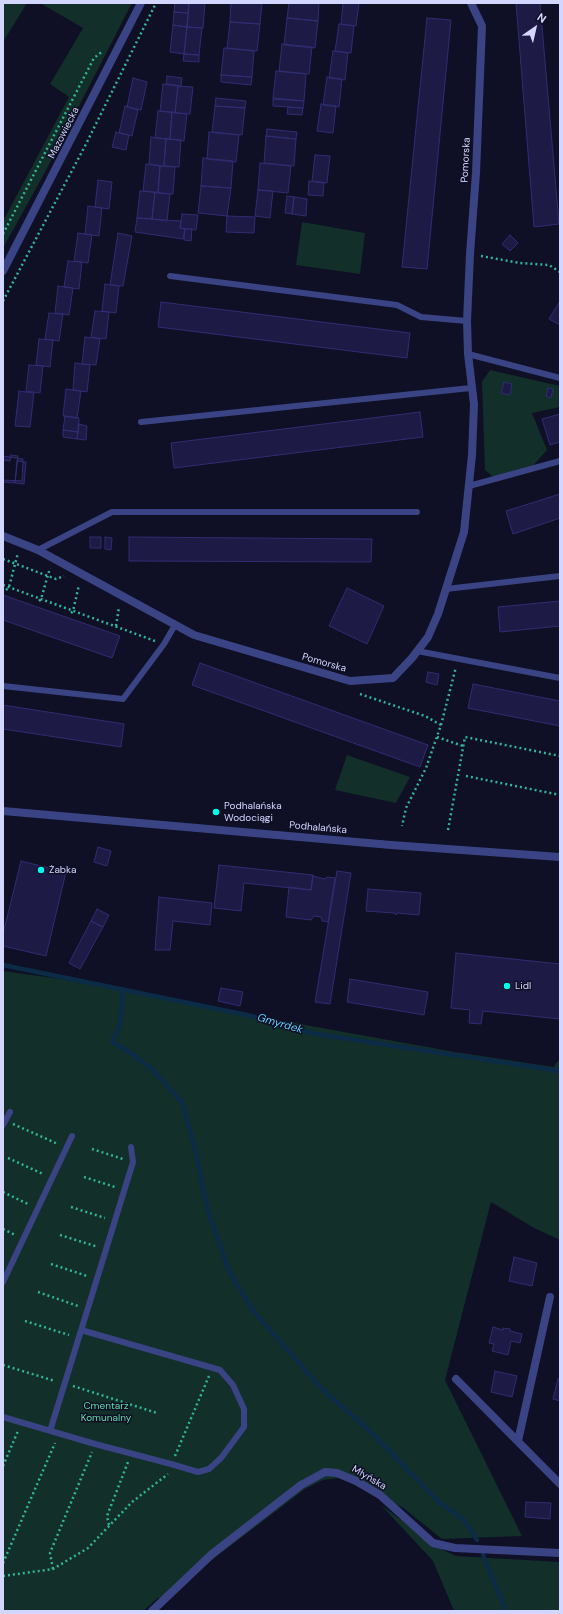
<!DOCTYPE html>
<html>
<head>
<meta charset="utf-8">
<style>
	body { margin:0 }
	#map { position:relative; width:563px; height:1614px; overflow:hidden; background:#0f0f25; font-family:"DM Sans",sans-serif }
	canvas { display:block }
	.frame { position:absolute; inset:0; border:4px solid #d3d6ff; pointer-events:none }
	.north { position:absolute; left:515px; top:8px; width:40px; height:40px; -webkit-text-stroke:3px #0f0f25; paint-order:stroke; rotate:34deg; font-size:11px; font-weight:700; line-height:16px; text-align:center; color:#d3d6ff }
	.north::after { content:''; display:block; margin:auto; width:14px; height:18px; background:#d3d6ff; clip-path:polygon(50% 0,100% 100%,50% 72%,0 100%) }
</style>
</head>
<body>
<div id="map">
<canvas width="563" height="1614"></canvas>
<div class="frame"></div>
<div class="north">N</div>
</div>
<script>
const ctx = document.querySelector('canvas').getContext('2d');
ctx.lineJoin = 'round';
function paint(path, color) { ctx.fillStyle = color; ctx.fill(path, 'evenodd'); }
const toPath = rows => new Path2D(rows.map(r => 'M' + r).join(''));
function stroke(path, color, width, dash) { ctx.strokeStyle = color; ctx.lineWidth = width; ctx.lineCap = dash ? 'butt' : 'round'; ctx.setLineDash(dash || []); ctx.stroke(path); }
function drawText(font, color, halo, rows, align = 'center') {
  ctx.font = font + ' "DM Sans",sans-serif'; ctx.lineWidth = 3; ctx.setLineDash([]); ctx.textBaseline = 'middle'; ctx.strokeStyle = halo; ctx.fillStyle = color; for (const [text, x, y, turn = 0] of rows) {
    ctx.save(); ctx.translate(x, y); ctx.rotate((+turn || 0) * Math.PI / 180); ctx.textAlign = isNaN(turn) ? turn : align; if (halo) ctx.strokeText(text, 0, 0); ctx.fillText(text, 0, 0); ctx.restore();
  }
}
const green = toPath([
	[3,3,27,3,3,42],
	[40,3,132,3,44,174,3,248,3,221,69,97,50,84,83,28],
	[302,222,365,233,360,274,296,265],
	[490,370,560,386,560,407,532,413,547,450,531,468,496,479,485,470,482,382],
	[347,755,410,777,396,803,335,790],
	[3,971,68,980,167,1000,455,1052,554,1067,556,1063,560,1060,560,1240,534,1228,491,1202,445,1380,522,1536,442,1539,402,1507,340,1478,323,1480,305,1489,162,1598,158,1598,143,1611,3,1611],
	[381,1505,439,1548,456,1556,560,1562,560,1611,454,1611,433,1561]
]);
const stream = toPath([
	[3,965,247,1015,316,1034,560,1071],
	[122,989,122,1006,120,1025,112,1042,131,1053,153,1070,182,1102,195,1149,208,1212,230,1273,254,1312,323,1390,367,1428,439,1502,464,1520,477,1540],
	[483,1555,506,1611]
]);
const building = toPath([
	[175,3,189,4,188,13,174,12,175,3],
	[189,3,205,3,203,28,187,27,189,3],
	[231,3,262,3,260,24,230,22,231,3],
	[289,3,319,3,318,21,287,18,289,3],
	[343,3,359,3,356,26,341,24,343,3],
	[516,3,540,3,559,224,534,227,516,3],
	[174,12,188,13,187,27,173,25,174,12],
	[287,18,318,21,315,48,284,45,287,18],
	[427,18,451,20,427,269,402,267,427,18],
	[230,22,260,24,257,51,227,48,230,22],
	[339,24,354,26,351,53,335,51,339,24],
	[173,25,187,27,184,54,170,52,173,25],
	[187,27,202,28,199,55,184,54,187,27],
	[282,44,312,47,309,74,279,71,282,44],
	[224,48,254,51,252,77,221,75,224,48],
	[333,51,348,53,345,80,329,78,333,51],
	[184,54,199,55,199,62,183,61,184,54],
	[276,71,306,74,304,101,273,98,276,71],
	[221,75,252,77,251,85,221,82,221,75],
	[167,76,182,78,181,86,166,84,167,76],
	[327,77,342,79,339,107,323,105,327,77],
	[133,78,147,82,141,110,127,107,133,78],
	[163,84,178,86,175,113,160,111,163,84],
	[178,86,193,87,190,114,175,113,178,86],
	[216,98,246,101,245,108,215,106,216,98],
	[273,99,304,101,303,108,273,106,273,99],
	[321,104,336,106,333,133,317,131,321,104],
	[125,106,138,110,132,136,119,133,125,106],
	[215,106,245,108,242,135,212,132,215,106],
	[288,107,303,108,302,115,287,114,288,107],
	[158,111,172,112,170,139,155,138,158,111],
	[172,112,187,114,184,141,170,139,172,112],
	[267,129,297,132,296,139,266,136,267,129],
	[116,132,129,135,126,150,112,147,116,132],
	[209,132,239,135,236,162,207,159,209,132],
	[266,136,296,139,294,166,264,163,266,136],
	[151,137,166,139,164,166,149,164,151,137],
	[166,139,181,140,179,167,164,166,166,139],
	[315,155,330,156,327,183,312,181,315,155],
	[203,158,233,161,231,188,201,186,203,158],
	[260,163,291,166,288,193,258,190,260,163],
	[146,164,160,166,158,193,143,191,146,164],
	[160,166,175,167,173,194,158,193,160,166],
	[98,180,112,182,109,209,95,207,98,180],
	[309,181,324,183,323,196,308,195,309,181],
	[201,186,231,188,227,216,198,213,201,186],
	[258,190,273,191,270,218,255,216,258,190],
	[140,191,155,192,152,219,137,218,140,191],
	[155,192,170,194,167,221,152,219,155,192],
	[287,196,294,197,292,214,285,213,287,196],
	[294,197,307,199,306,216,292,214,294,197],
	[88,206,102,208,99,236,85,234,88,206],
	[182,214,198,215,196,230,180,228,182,214],
	[227,216,255,217,254,233,226,232,227,216],
	[137,218,181,221,180,228,185,229,183,239,135,232,137,218],
	[185,229,192,229,191,241,184,240,185,229],
	[78,233,92,235,88,263,74,261,78,233],
	[118,233,132,236,123,286,110,285,118,233],
	[510,235,518,243,510,251,502,244,510,235],
	[68,261,82,262,79,289,64,287,68,261],
	[105,284,119,286,116,313,102,311,105,284],
	[58,286,73,288,69,315,55,313,58,286],
	[560,301,560,325,549,319,560,301],
	[161,302,410,333,407,358,158,327,161,302],
	[95,311,109,312,106,339,91,337,95,311],
	[49,313,63,314,59,341,45,339,49,313],
	[85,337,100,339,96,365,82,364,85,337],
	[39,339,53,340,50,367,36,365,39,339],
	[75,363,90,365,87,392,73,390,75,363],
	[29,365,43,366,40,393,26,391,29,365],
	[504,382,512,384,510,395,501,393,504,382],
	[548,388,553,389,551,398,546,396,548,388],
	[66,389,81,391,77,418,63,416,66,389],
	[19,391,34,393,30,427,15,426,19,391],
	[420,412,423,437,174,468,171,443,420,412],
	[560,414,560,442,550,445,542,419,560,414],
	[65,416,79,418,78,432,63,430,65,416],
	[79,424,87,426,86,440,77,439,79,424],
	[63,430,78,432,77,439,63,437,63,430],
	[11,455,18,456,15,483,3,482,3,460,10,461,11,455],
	[3,456,23,459,22,481,3,480,3,456],
	[17,461,26,462,24,484,15,483,17,461],
	[560,494,560,518,513,534,506,511,560,494],
	[90,537,101,537,101,548,90,548,90,537],
	[105,537,112,538,111,550,105,549,105,537],
	[129,537,372,539,371,562,129,561,129,537],
	[347,588,384,606,367,644,329,626,347,588],
	[3,595,120,636,112,658,3,620,3,595],
	[560,601,560,626,500,632,498,607,560,601],
	[200,663,428,745,420,767,192,685,200,663],
	[428,672,439,674,437,685,426,682,428,672],
	[473,684,560,701,560,726,468,708,473,684],
	[3,705,124,724,121,747,3,729,3,705],
	[98,847,111,851,107,866,94,862,98,847],
	[21,861,66,872,46,956,3,946,3,934,21,861],
	[219,865,313,875,311,890,244,883,241,911,214,908,219,865],
	[337,871,351,873,330,1004,315,1002,337,871],
	[313,876,325,879,327,877,335,878,328,922,322,921,321,917,314,916,311,920,286,917,289,887,311,890,313,876],
	[368,889,421,893,419,915,397,913,396,915,394,913,366,911,368,889],
	[159,897,212,903,210,925,173,921,170,950,155,950,159,897],
	[97,909,109,915,103,927,91,921,97,909],
	[91,921,103,927,80,969,69,963,91,921],
	[456,953,560,964,560,1019,483,1011,481,1024,469,1023,470,1010,451,1008,456,953],
	[350,979,428,992,424,1015,347,1002,350,979],
	[221,988,243,992,240,1006,218,1001,221,988],
	[514,1257,537,1263,532,1286,509,1281,514,1257],
	[493,1327,503,1330,503,1328,510,1329,510,1331,522,1334,520,1343,511,1341,508,1355,492,1351,494,1344,489,1343,493,1327],
	[495,1371,517,1376,512,1397,491,1392,495,1371],
	[558,1379,560,1379,560,1401,553,1399,558,1379],
	[526,1502,551,1503,550,1519,525,1517,526,1502]
]);
const path = toPath([
	[3,234,94,58,103,51],
	[481,256,520,263,549,265,560,272],
	[3,301,85,146,156,3],
	[3,559,56,579,64,576],
	[3,585,155,641],
	[6,590,9,587,18,553],
	[39,601,41,599,50,568],
	[71,613,73,611,79,585],
	[116,626,119,607],
	[360,694,425,716,441,725,426,768,406,808,402,826],
	[441,725,456,667],
	[437,737,463,746],
	[466,776,560,795],
	[448,830,465,737,560,756],
	[13,1124,58,1144],
	[92,1149,123,1159],
	[8,1158,43,1174],
	[84,1177,115,1187],
	[3,1192,30,1205],
	[71,1207,105,1218],
	[3,1229,15,1235],
	[60,1235,98,1247],
	[51,1264,87,1276],
	[38,1292,78,1306],
	[25,1321,69,1335],
	[3,1365,55,1381],
	[73,1386,157,1413],
	[175,1456,209,1376],
	[3,1466,18,1431],
	[109,1525,107,1516,128,1462],
	[3,1563,55,1443],
	[53,1569,50,1553,92,1452],
	[3,1576,53,1569,88,1548,132,1502,168,1474]
]);
const service = toPath([
	[170,276,397,305,421,317,467,321],
	[468,354,560,378],
	[141,422,471,388],
	[469,486,560,461],
	[38,550,112,512,417,512],
	[446,589,560,576],
	[417,651,560,678],
	[3,686,123,699,164,644,175,625],
	[3,1125,10,1112],
	[3,1282,72,1136],
	[3,1417,95,1444,171,1464,198,1472,209,1469,221,1458,244,1427,244,1409,233,1385,220,1370,81,1330],
	[50,1431,133,1162,131,1147]
]);
const minor = toPath([
	[3,536,38,550,194,635,350,681,393,678,412,658,428,637,438,614,464,532,472,455,474,404,468,354,467,321,470,254,476,173,482,26,471,3],
	[456,1379,560,1484],
	[518,1441,550,1297],
	[152,1611,212,1554,301,1485,325,1472,337,1473,356,1481,380,1495,433,1543,455,1548,560,1553]
]);
const tertiary = toPath([
	[3,271,141,3],
	[3,811,391,845,560,857]
]);
const markers = [
	[216,812,4,"#02fcec"],
	[41,870,4,"#02fcec"],
	[507,986,4,"#02fcec"]
];
const streetNames = [
	["Mazowiecka",64,133,-63],
	["Pomorska",466,160,-87],
	["Pomorska",324,663,16],
	["Podhalańska",318,828,5],
	["Młyńska",369,1478,30]
];
const poiNames = [
	["Podhalańska",224,806],
	["Wodociągi",224,818],
	["Żabka",49,870],
	["Lidl",515,986]
];
const parkNames = [
	["Cmentarz",106,1406],
	["Komunalny",106,1418]
];
const waterNames = [
	["Gmyrdek",280,1024,16]
];
paint(green, '#122f29');
stroke(stream, '#0c2b47', 4.5);
paint(building, '#1d1b46');
stroke(building, '#302d72', 1);
stroke(path, '#30b698', 2.5, [2, 3]);
stroke(service, '#3a4484', 6);
stroke(minor, '#3a4484', 8);
stroke(tertiary, '#3a4484', 8);
for (const [x, y, r, color] of markers) { const dot = new Path2D(); dot.arc(x, y, r, 0, 2 * Math.PI); ctx.fillStyle = color; ctx.fill(dot); stroke(dot, '#0f0f25', 1.5); }
drawText('10px', '#d3d6ff', '#0f0f25', streetNames);
drawText('10px', '#d3d6ff', '#0f0f25', poiNames, 'left');
drawText('10px', '#5fdfaa', '#0f0f25', parkNames);
drawText('italic 11px', '#62cffe', '#0f0f25', waterNames);
</script>
</body>
</html>
